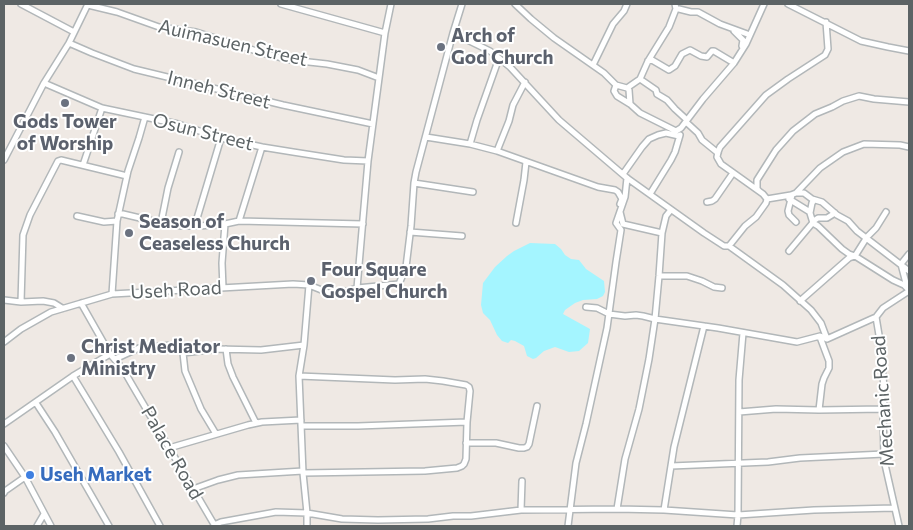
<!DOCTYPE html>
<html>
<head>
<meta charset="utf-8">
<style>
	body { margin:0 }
	#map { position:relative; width:913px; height:530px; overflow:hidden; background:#efe9e4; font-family:Commissioner,sans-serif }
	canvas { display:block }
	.frame { position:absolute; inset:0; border:5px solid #5c6365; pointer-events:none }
</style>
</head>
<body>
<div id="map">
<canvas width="913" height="530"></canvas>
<div class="frame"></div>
</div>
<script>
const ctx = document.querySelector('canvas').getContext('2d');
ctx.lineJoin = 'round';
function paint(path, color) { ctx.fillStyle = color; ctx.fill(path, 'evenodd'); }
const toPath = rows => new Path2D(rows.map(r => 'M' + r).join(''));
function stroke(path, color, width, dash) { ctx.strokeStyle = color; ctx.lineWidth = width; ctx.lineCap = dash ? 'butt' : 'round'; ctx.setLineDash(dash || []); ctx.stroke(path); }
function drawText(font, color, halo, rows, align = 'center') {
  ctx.font = font + ' Commissioner,sans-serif'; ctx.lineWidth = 4; ctx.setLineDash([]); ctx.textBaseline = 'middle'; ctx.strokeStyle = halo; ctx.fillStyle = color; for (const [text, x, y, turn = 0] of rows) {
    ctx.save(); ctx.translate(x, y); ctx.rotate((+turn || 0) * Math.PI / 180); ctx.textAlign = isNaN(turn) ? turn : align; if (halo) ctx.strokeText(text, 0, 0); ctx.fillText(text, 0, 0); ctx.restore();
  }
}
const water = toPath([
	[530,243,555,244,561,249,565,255,571,259,579,260,586,269,604,281,605,292,603,296,597,299,583,300,575,303,565,310,563,314,590,329,588,343,579,351,569,352,555,347,544,351,536,358,533,359,527,356,524,346,515,341,511,340,508,343,502,341,497,335,490,320,483,313,481,305,483,283,495,267,507,256,514,251]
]);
const street = toPath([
	[21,4,74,32],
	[281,4,385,33],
	[515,4,531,19,554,38,604,73,616,85,627,88,629,90,630,104,640,113,676,131,681,128,703,99,734,63,746,44,764,4],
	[788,4,861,41,888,47,909,51],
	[88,5,117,12,159,27,196,32,266,54,291,60,327,64,358,70,379,78],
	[676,9,679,9,691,12,698,12,720,24,750,35],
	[734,31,743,40,742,46,743,48],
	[453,33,490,51,510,67,559,120,627,178,704,233,724,246,729,246,783,285,811,310,821,323,827,339],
	[69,43,92,53,134,69,283,105,373,124],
	[648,61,652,60,669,70,675,66,682,54,690,50,701,56,707,57,712,51,714,51,734,63],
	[593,65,613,24,624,11,627,4],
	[640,79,656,90,657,94,667,100,675,109,687,120],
	[44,83,102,108,178,124,221,138,262,147,293,152,344,160,368,161],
	[616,85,614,91,617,96,630,104],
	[627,88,640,79,648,61,669,27,676,9,675,4],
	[686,122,698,133,702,140,718,153],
	[426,137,470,144,497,151,598,187,615,190,618,192,622,199,620,204],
	[470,144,477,120,499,58],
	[497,151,509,121,513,105,525,82],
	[4,160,44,83,69,43,88,4],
	[83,165,102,108],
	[623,174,642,147,649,139,658,135,666,133,679,136],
	[414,183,473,192],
	[759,191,757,189,757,180,776,150,793,131,815,114,832,107,843,101,859,96,874,99,909,102],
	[796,193,804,193,812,199,822,202,837,215,848,221,857,231,909,271],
	[650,194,671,160,675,152,680,135],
	[792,195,788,211,789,215,796,222],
	[767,199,791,195,796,193,820,168,843,152,864,144,900,145,909,147],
	[789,199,810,212],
	[814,200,812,203,810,213,813,223,818,226,842,249,849,254,855,256,893,280,904,285,909,290],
	[707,202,712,201,715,199,733,173],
	[620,212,623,224,662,233],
	[118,214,123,214,157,222,182,226,199,226,225,224,239,221,363,224],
	[77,216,104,222,117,221],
	[239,221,262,147],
	[161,223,168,188,179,152],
	[516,223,524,180,526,162],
	[195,225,221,138],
	[410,232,462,236],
	[729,246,745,226,756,217,766,203,767,199,763,194,721,164,717,157,718,152,720,147,766,95,788,79,825,55,828,49,826,22],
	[789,251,815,220,818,218,827,218,835,213],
	[659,276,687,276,702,281,714,287,722,288],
	[907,287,901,264,909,254],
	[223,288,222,263,225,224],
	[357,288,368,161,385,33,391,4],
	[112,294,117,221,128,171,139,138,145,117],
	[4,300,21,302,43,301,54,303,62,308,64,308],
	[800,301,849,258,855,256,867,237,876,228,886,212],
	[21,302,23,235,30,215,58,161,61,160,127,176],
	[79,304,81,303,110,354,123,369,131,383,215,526],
	[586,307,597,308,609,314,625,316,636,315,643,316,655,319,718,328,797,342,820,336,827,339,876,317],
	[4,342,21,329,51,312,112,294,293,284,309,285,334,295,357,288,399,284,406,267,411,226,414,183,416,172,453,33,462,4],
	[304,345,299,376,303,473,307,513,307,526],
	[226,349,228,364,233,377,256,423],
	[115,359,139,348,172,345,177,345,180,347,183,353],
	[73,376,119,452,160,526],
	[299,376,395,380,425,379,443,381,466,385,469,387,470,391,467,422,466,459,464,464,462,466,457,468,425,471,303,473],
	[36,403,55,432,109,526],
	[819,410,822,384,824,378,829,368,829,361,820,337],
	[739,412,776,409,819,410,883,409],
	[4,424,73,376,110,354],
	[301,426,358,426,467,422],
	[216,434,201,409,185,371,183,353,217,349,261,350,304,345,309,285],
	[466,443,496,443,519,448,524,448,527,447,529,444,537,406],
	[4,446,25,477,51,526],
	[169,448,248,425,262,422,301,420],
	[671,466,768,462,800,458,884,454],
	[193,489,218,480,238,475,303,471],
	[4,493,5,491,25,477],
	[617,509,625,459,639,409,649,359,655,319,659,276,662,233,666,216,670,211,670,209],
	[521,510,522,481],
	[664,510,674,447,704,326],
	[214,525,221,522,276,512,307,513,342,519,378,520,428,519,453,516,471,516,521,510,617,509,664,510,738,515,814,510,894,508],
	[37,526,44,514],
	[568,526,576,463,586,424,607,328,616,262,621,230,616,223,625,197,627,178],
	[737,526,738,515,739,380,743,333],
	[899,526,884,460,883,409,884,399,884,388,880,341,876,317,883,308,909,291]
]);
const markers = [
	[441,47,5,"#6b7280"],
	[65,103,5,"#6b7280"],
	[129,233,5,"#6b7280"],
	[311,281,5,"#6b7280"],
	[71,358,5,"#6b7280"],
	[30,475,5,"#3f7fe0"]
];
const worshipNames = [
	["Arch of",451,36],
	["God Church",451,58],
	["Gods Tower",65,122,"center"],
	["of Worship",65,144,"center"],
	["Season of",139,222],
	["Ceaseless Church",139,244],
	["Four Square",321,270],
	["Gospel Church",321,292],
	["Christ Mediator",81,347],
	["Ministry",81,369]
];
const streetNames = [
	["Auimasuen Street",233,43,13],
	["Inneh Street",219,90,14],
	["Osun Street",203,132,14],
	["Useh Road",176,290,-3],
	["Mechanic Road",883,401,-94],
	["Palace Road",172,453,60]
];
const shopNames = [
	["Useh Market",40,475]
];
paint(water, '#a4f5ff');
stroke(street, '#b2b7b9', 8);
stroke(street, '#fff', 5);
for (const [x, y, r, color] of markers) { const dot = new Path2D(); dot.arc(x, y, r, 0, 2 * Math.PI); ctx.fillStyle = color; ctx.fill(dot); stroke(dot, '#fff', 2); }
drawText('bold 19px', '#5b616d', '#fff', worshipNames, 'left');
drawText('19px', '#5c6365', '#fff', streetNames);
drawText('bold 19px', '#366cbe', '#fff', shopNames, 'left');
</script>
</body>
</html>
